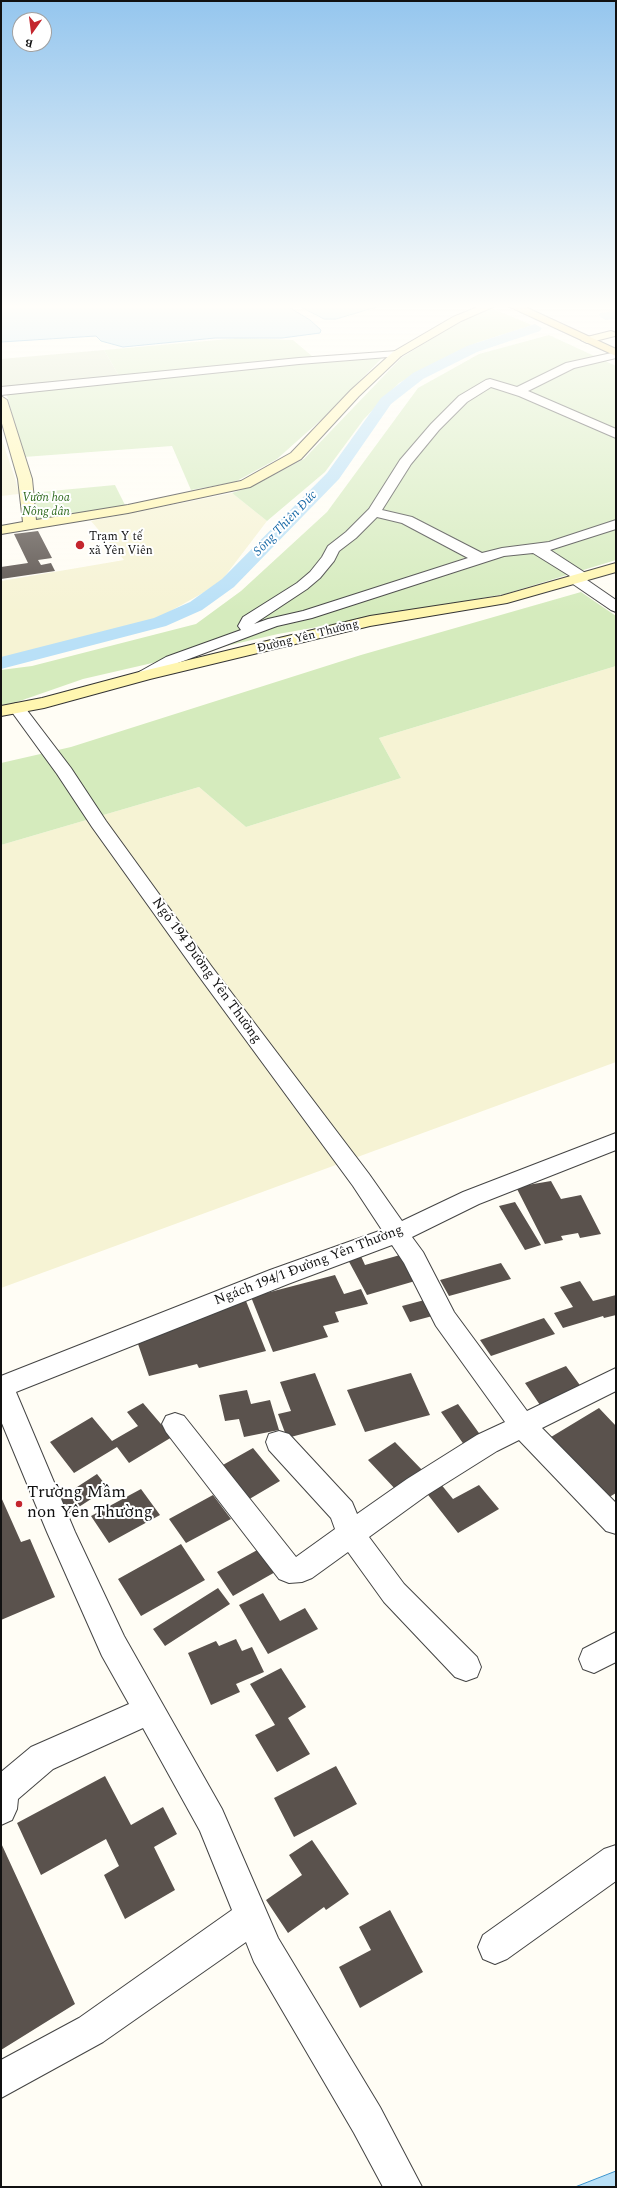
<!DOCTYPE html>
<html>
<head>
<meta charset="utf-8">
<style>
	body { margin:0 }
	#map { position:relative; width:617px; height:2188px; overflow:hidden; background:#fffdf5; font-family:Spectral,serif }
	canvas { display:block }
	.frame { position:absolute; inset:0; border:2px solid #111; pointer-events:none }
	.north { position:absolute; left:12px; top:12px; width:40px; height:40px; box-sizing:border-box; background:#fff; border:1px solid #a0a0a0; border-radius:50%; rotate:194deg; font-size:11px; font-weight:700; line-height:16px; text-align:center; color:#111 }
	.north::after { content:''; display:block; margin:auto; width:14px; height:18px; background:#c4262e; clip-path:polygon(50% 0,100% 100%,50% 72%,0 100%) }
</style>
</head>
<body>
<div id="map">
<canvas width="617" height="2188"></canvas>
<div class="frame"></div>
<div class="north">B</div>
</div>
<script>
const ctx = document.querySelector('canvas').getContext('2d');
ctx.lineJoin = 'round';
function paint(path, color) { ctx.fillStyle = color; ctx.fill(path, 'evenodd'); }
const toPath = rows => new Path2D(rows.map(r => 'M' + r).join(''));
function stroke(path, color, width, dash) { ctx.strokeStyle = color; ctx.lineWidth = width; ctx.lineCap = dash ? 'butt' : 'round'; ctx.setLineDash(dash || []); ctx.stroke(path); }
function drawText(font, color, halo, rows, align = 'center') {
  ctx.font = font + ' Spectral,serif'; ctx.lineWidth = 4; ctx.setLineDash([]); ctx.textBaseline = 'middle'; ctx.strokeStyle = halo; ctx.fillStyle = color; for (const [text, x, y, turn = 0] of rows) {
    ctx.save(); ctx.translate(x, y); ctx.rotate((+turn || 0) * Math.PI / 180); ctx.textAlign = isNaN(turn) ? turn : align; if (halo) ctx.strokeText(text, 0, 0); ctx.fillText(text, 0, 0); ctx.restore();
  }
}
const farmland = toPath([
	[1,437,15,478,19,494,1,496],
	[232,493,267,521,219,584,158,618,3,659,1,653,1,581,124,560,91,521],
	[616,666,616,1062,1,1288,1,845,199,787,246,827,401,778,379,738]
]);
const green = toPath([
	[491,308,532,325,476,343,450,355,399,383,364,419,325,472,267,521,232,493,253,486,304,459,401,358,463,319],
	[549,335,616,366,616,560,505,594,278,634,83,679,14,703,1,705,1,670,32,666,196,624,241,591,327,512,418,388,479,354],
	[240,338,293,340,319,362,383,357,323,418,277,459,235,482,191,490,172,446,24,457,6,392,119,376,104,350],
	[115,485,126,507,32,524,30,493],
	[581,592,616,616,616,666,379,738,401,778,246,827,199,787,1,845,1,763,71,747,361,655]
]);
const cemetery = toPath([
	[104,350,119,376,1,387,1,359]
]);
const water = toPath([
	[1,306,287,306,310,320,321,330,320,333,282,338,215,338,123,347,101,341,96,336,1,342,1,306],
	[299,306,380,306,336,319,324,319,299,306],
	[616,2171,616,2187,575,2187,616,2171]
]);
const canal = toPath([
	[616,311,616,319,605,320,599,316,600,313,616,311],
	[535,324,542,328,540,331,477,352,423,379,391,404,339,479,234,587,202,610,166,626,1,669,1,657,154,618,190,602,222,579,327,473,381,398,413,373,467,346,535,324]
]);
const building = toPath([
	[38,531,52,558,38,560,41,565,51,563,55,571,1,579,1,567,28,563,14,534],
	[551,1181,561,1199,581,1195,601,1234,580,1238,578,1233,561,1236,563,1240,545,1244,516,1187],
	[515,1202,541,1245,525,1250,499,1206],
	[407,1253,422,1279,367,1295,347,1258,360,1254,365,1265],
	[501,1263,511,1279,449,1296,440,1280],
	[335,1275,344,1294,361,1289,368,1304,335,1312,339,1322,323,1326,328,1337,273,1352,251,1297],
	[580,1281,593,1301,616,1295,616,1315,604,1318,603,1316,563,1328,554,1313,573,1307,560,1287],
	[432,1298,440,1314,410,1322,402,1306],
	[246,1301,266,1351,199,1368,197,1364,149,1376,137,1341,198,1312],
	[544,1318,555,1334,491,1356,480,1340],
	[566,1366,582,1388,540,1405,525,1383],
	[315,1373,336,1425,287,1438,278,1414,291,1411,280,1382],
	[411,1373,430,1415,365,1432,347,1390],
	[247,1390,251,1404,270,1400,279,1430,244,1437,239,1419,225,1421,219,1395],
	[143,1403,172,1437,129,1463,117,1447,74,1473,50,1442,92,1417,112,1441,138,1426,127,1412],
	[458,1404,484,1440,467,1449,441,1412],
	[599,1408,616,1426,616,1493,606,1499,551,1437],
	[395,1442,424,1472,397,1491,368,1460],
	[253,1448,280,1481,241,1504,214,1470],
	[97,1474,108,1488,65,1516,54,1502],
	[440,1483,453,1499,479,1485,499,1509,458,1533,425,1491],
	[141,1489,160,1515,109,1543,91,1516],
	[213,1495,231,1519,186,1543,169,1519],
	[1,1497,21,1542,30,1539,55,1597,1,1620],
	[181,1544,205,1580,141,1616,118,1579],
	[261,1548,277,1571,233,1596,217,1572],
	[218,1588,230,1604,165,1646,153,1629],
	[263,1593,280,1621,305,1608,318,1629,268,1654,239,1605],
	[236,1639,242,1651,252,1647,264,1672,236,1684,240,1692,211,1705,188,1653,216,1641,219,1646],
	[281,1668,306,1707,288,1718,310,1754,277,1772,255,1735,275,1725,250,1684],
	[336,1766,357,1804,294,1837,274,1798],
	[105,1776,131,1825,163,1807,177,1834,154,1847,175,1890,125,1919,104,1875,119,1866,106,1839,41,1875,17,1823],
	[312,1840,349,1894,326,1910,324,1907,288,1933,266,1900,302,1875,289,1855],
	[1,1843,75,2004,1,2050],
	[390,1910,423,1972,360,2008,339,1967,371,1950,359,1927]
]);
const street = toPath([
	[397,351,403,354,401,356,299,364,1,395,1,387,299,358,397,351],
	[616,352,616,358,574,368,528,391,616,429,616,438,519,396,491,387,467,402,439,430,411,464,382,510,412,517,482,553,502,548,549,542,616,520,616,529,550,550,587,574,589,577,587,580,616,600,616,612,611,610,570,582,568,579,570,576,533,553,504,556,312,618,277,626,178,663,151,678,139,678,137,675,139,672,166,657,241,630,238,626,243,617,297,583,310,572,322,557,328,546,346,532,369,509,400,460,431,424,459,396,486,380,490,379,517,387,566,363,616,352],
	[377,517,402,523,468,558,303,611,268,619,254,624,307,589,320,578,334,561,339,551,356,538,377,517],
	[17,703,23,705,71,768,106,821,212,967,369,1174,402,1221,463,1192,616,1133,616,1150,479,1204,412,1237,423,1252,454,1312,527,1411,616,1368,616,1391,542,1428,616,1503,616,1534,606,1531,519,1440,497,1451,427,1495,369,1537,404,1584,477,1657,481,1667,477,1677,466,1681,455,1677,384,1602,348,1552,312,1578,302,1582,289,1583,279,1579,166,1432,162,1424,166,1416,175,1413,184,1416,296,1557,335,1529,331,1518,269,1450,266,1442,269,1434,279,1431,289,1434,352,1502,357,1514,407,1479,477,1435,505,1422,436,1326,404,1263,392,1245,288,1284,16,1392,75,1532,124,1636,222,1809,278,1938,380,2107,422,2187,383,2187,354,2133,254,1962,246,1942,103,2042,1,2098,1,2060,79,2018,232,1910,200,1831,143,1728,53,1769,18,1799,17,1809,12,1820,1,1825,1,1772,31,1747,129,1704,102,1656,47,1532,1,1421,1,1376,270,1270,382,1230,353,1186,198,975,92,827,57,774,9,708,11,705,17,703],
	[616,1632,616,1662,594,1673,583,1669,579,1659,583,1649,616,1632],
	[616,1845,616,1881,507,1959,495,1964,483,1959,478,1947,483,1935,604,1849,616,1845]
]);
const secondary = toPath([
	[480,306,495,306,461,321,401,356,359,396,301,459,250,487,128,513,1,534,1,526,23,522,18,479,1,420,1,396,7,400,32,479,36,520,128,505,241,481,291,453,351,390,393,352,453,317,480,306],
	[611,331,616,333,615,336,587,343,581,340,583,338,611,331],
	[616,563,616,572,507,603,370,626,150,679,44,708,1,716,1,706,42,698,139,672,370,616,501,596,616,563]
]);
const primary = toPath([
	[508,306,523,306,616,349,616,356,508,306]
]);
const markers = [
	[80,545,5,"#c4262e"],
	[19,1504,4,"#c4262e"]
];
const farParknames = [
	["Vườn hoa",46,499],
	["Nông dân",46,513]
];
const farPoinames = [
	["Trạm Y tế",89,538],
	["xã Yên Viên",89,552]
];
const farStreetnames = [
	["Đường Yên Thường",308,637,-14]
];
const farWaternames = [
	["Sông Thiên Đức",286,524,-46]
];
const streetNames = [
	["Ngõ 194 Đường Yên Thường",206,971,54],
	["Ngách 194/1 Đường Yên Thường",309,1266,-21]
];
const nearPoinames = [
	["Trường Mầm",27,1494],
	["non Yên Thường",27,1514]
];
paint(farmland, '#f6f3d4');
paint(green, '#d5ebbd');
paint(cemetery, '#d9e3c4');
paint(water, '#b9e0f7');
stroke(water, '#3f96cf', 1);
paint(canal, '#b9e0f7');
paint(building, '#5a524d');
stroke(street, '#444', 2);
stroke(secondary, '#333', 2);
stroke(primary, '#222', 2);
paint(street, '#fff');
paint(secondary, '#fff6b0');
paint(primary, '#f9d66b');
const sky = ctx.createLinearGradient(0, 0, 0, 613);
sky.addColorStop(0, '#95c6ee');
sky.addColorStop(0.5, '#fffefa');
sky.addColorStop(1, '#fffefa00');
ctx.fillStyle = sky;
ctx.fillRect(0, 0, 617, 613);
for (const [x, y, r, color] of markers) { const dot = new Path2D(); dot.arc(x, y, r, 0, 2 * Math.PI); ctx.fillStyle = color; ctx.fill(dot); stroke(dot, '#fff', 1.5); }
drawText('italic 12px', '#2f6b1f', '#fff', farParknames);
drawText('12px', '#111', '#fff', farPoinames, 'left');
drawText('12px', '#111', '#fff', farStreetnames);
drawText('italic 13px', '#1768a6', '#fff', farWaternames);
drawText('14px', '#111', '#fff', streetNames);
drawText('17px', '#111', '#fff', nearPoinames, 'left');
</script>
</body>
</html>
